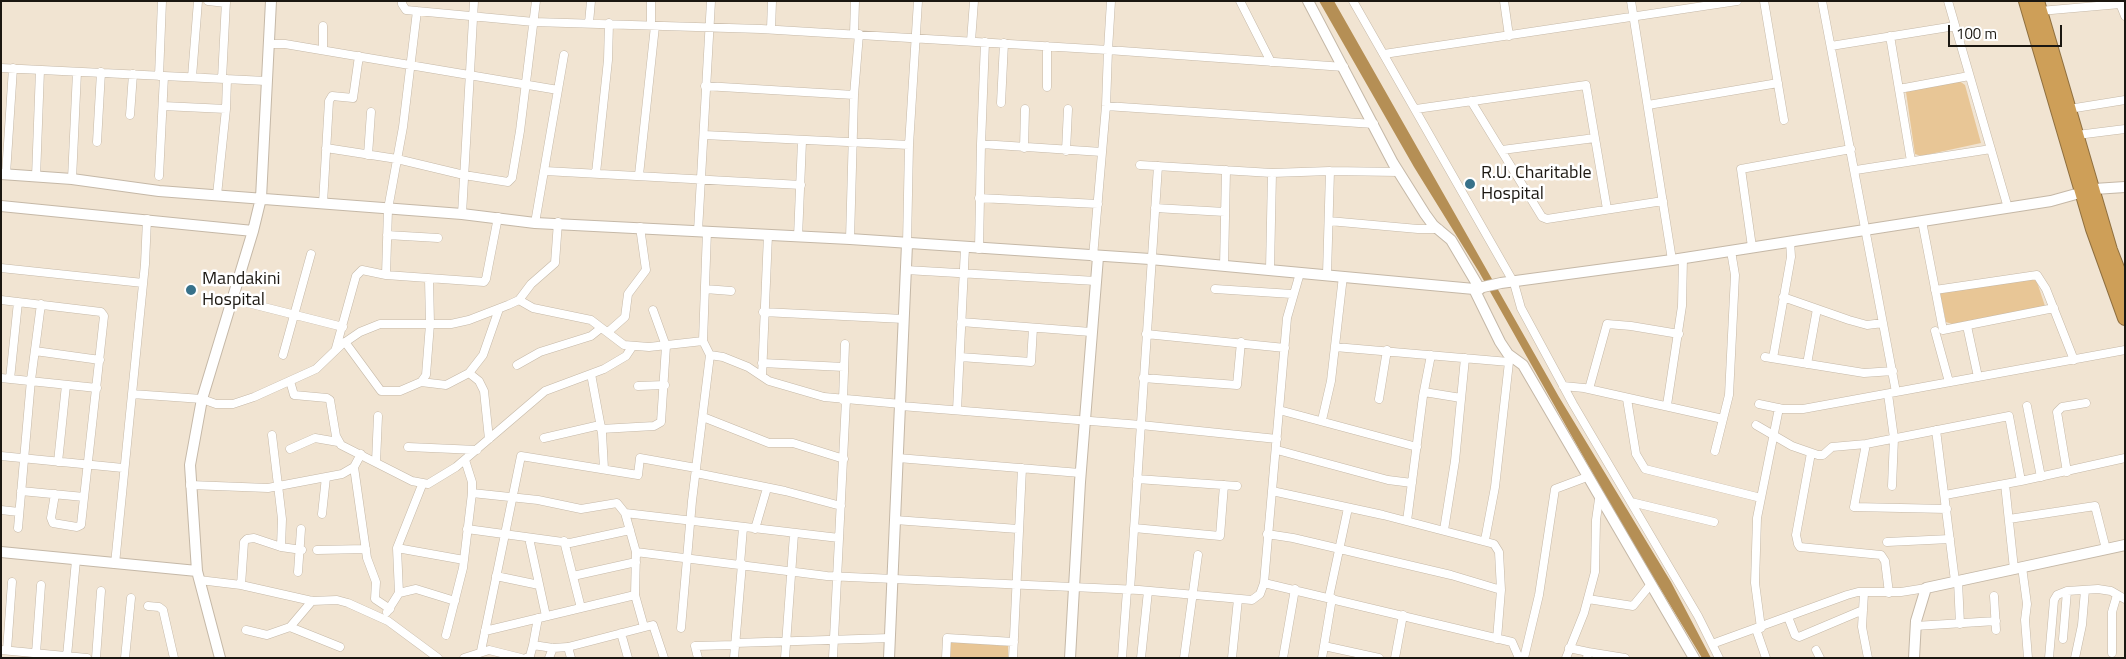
<!DOCTYPE html>
<html>
<head>
<meta charset="utf-8">
<style>
	body { margin:0 }
	#map { position:relative; width:2126px; height:659px; overflow:hidden; background:#f1e4d2; font-family:"Titillium Web",sans-serif }
	canvas { display:block }
	.frame { position:absolute; inset:0; border:2px solid #1b1711; pointer-events:none }
	.scale { position:absolute; left:1948px; top:25px; width:114px; height:22px; box-sizing:border-box; border:2px solid #1b1711; border-top:0; padding-left:6px; font-size:15px; line-height:18px; white-space:nowrap; color:#1b1711; -webkit-text-stroke:4px #fff; paint-order:stroke }
</style>
</head>
<body>
<div id="map">
<canvas width="2126" height="659"></canvas>
<div class="frame"></div>
<div class="scale">100 m</div>
</div>
<script>
const ctx = document.querySelector('canvas').getContext('2d');
ctx.lineJoin = 'round';
function paint(path, color) { ctx.fillStyle = color; ctx.fill(path, 'evenodd'); }
const toPath = rows => new Path2D(rows.map(r => 'M' + r).join(''));
function stroke(path, color, width, dash) { ctx.strokeStyle = color; ctx.lineWidth = width; ctx.lineCap = dash ? 'butt' : 'round'; ctx.setLineDash(dash || []); ctx.stroke(path); }
function drawText(font, color, halo, rows, align = 'center') {
  ctx.font = font + ' "Titillium Web",sans-serif'; ctx.lineWidth = 5; ctx.setLineDash([]); ctx.textBaseline = 'middle'; ctx.strokeStyle = halo; ctx.fillStyle = color; for (const [text, x, y, turn = 0] of rows) {
    ctx.save(); ctx.translate(x, y); ctx.rotate((+turn || 0) * Math.PI / 180); ctx.textAlign = isNaN(turn) ? turn : align; if (halo) ctx.strokeText(text, 0, 0); ctx.fillText(text, 0, 0); ctx.restore();
  }
}
const green = toPath([
	[1958,80,1965,85,1981,143,1921,156,1915,154,1906,92],
	[2036,279,2045,306,1952,324,1946,322,1940,294,1942,292],
	[951,642,1008,646,1008,658,950,658]
]);
const water = toPath([
	[1319,1,1334,1,1559,397,1671,582,1711,658,1702,658,1623,527,1479,272,1414,167]
]);
const street = toPath([
	[208,1,226,3],
	[402,1,402,4,406,10,534,22,761,29,1108,50,1111,1],
	[1240,1,1271,62],
	[1353,1,1514,283,1521,308,1573,404,1698,616,1719,658],
	[1504,1,1509,36],
	[1631,1,1672,260],
	[1764,1,1784,120],
	[1822,1,1896,392],
	[1948,1,2008,208],
	[2119,1,2125,16],
	[2040,11,2120,4],
	[589,23,591,1],
	[651,25,651,1],
	[771,29,772,1],
	[854,34,855,1],
	[1890,36,1911,161],
	[971,41,974,1],
	[269,44,285,44,558,90],
	[1047,46,1047,87],
	[1831,46,1955,26],
	[323,50,323,26],
	[1384,54,1737,1],
	[1,68,266,81],
	[159,76,162,1],
	[192,77,198,1],
	[222,79,226,1],
	[705,86,854,95],
	[1899,89,1969,76],
	[1471,101,1542,217,1547,219,1663,201],
	[1001,103,1004,43],
	[1648,105,1778,83],
	[163,106,226,109,227,79],
	[1106,106,1374,124],
	[1416,109,1586,85,1607,209],
	[2069,109,2125,100],
	[130,115,133,74],
	[704,135,909,145],
	[2077,135,2125,129],
	[97,142,101,72],
	[981,144,985,42],
	[326,148,397,159,464,175,508,182,512,178,520,131,536,1],
	[1024,148,1025,109],
	[1502,150,1595,138],
	[1066,151,1068,109],
	[368,155,371,112],
	[1140,165,1272,173,1330,171,1399,172],
	[1856,170,1991,149],
	[545,171,801,185],
	[596,173,608,60,609,23],
	[6,174,13,68],
	[639,175,655,26],
	[159,176,164,76],
	[36,177,40,70],
	[72,179,77,72],
	[217,195,226,109],
	[979,198,1098,204],
	[323,203,329,101,332,96,353,98,359,56],
	[1155,208,1225,212],
	[462,214,474,1],
	[1329,221,1418,229,1439,229],
	[1922,221,1943,330,2054,308],
	[535,223,564,55],
	[698,231,711,1],
	[387,235,438,238],
	[798,237,802,141],
	[850,239,854,95,859,34],
	[907,244,909,145,918,1],
	[1752,247,1741,169,1851,149],
	[979,249,981,144,1102,152],
	[1093,257,1106,106,1108,50,1344,67],
	[1224,266,1226,170],
	[1,268,143,283],
	[1270,269,1272,173],
	[906,270,1096,281],
	[1327,274,1330,171],
	[386,275,484,282,486,279,498,217],
	[705,289,731,291],
	[1215,289,1292,294],
	[1935,290,2037,275,2046,289,2074,360],
	[1783,297,1849,320,1867,325,1883,323],
	[232,299,343,327],
	[1,300,101,312,104,316,81,525,77,527,53,523,51,518,55,494],
	[519,300,533,308,591,320,624,345,649,347,703,341],
	[763,312,904,319],
	[961,322,1091,332],
	[1967,326,1978,377],
	[1935,331,1949,382],
	[608,332,625,317,628,294,646,270,640,227],
	[1146,334,1285,348],
	[345,342,381,391,400,391,421,382,426,375,430,324,429,279],
	[1335,347,1509,362,1512,357],
	[336,348,356,276,362,270,386,275,388,209,403,127,417,11],
	[35,351,100,360],
	[283,355,311,254],
	[710,355,723,357,748,367,769,381,824,397,901,404],
	[960,357,1031,362,1033,328],
	[1765,357,1864,373,1893,371],
	[1773,358,1791,257,1790,241],
	[762,363,844,367],
	[1807,364,1817,309],
	[517,365,540,352,591,336,601,328],
	[469,373,479,381,484,391,489,439],
	[591,374,602,433,604,469],
	[762,376,768,235],
	[1,378,97,388],
	[1143,378,1237,385,1241,342],
	[10,379,18,302],
	[290,381,294,395,327,398,330,400,336,436,341,445,412,481,428,484,456,467,545,391,604,369,626,356,632,347],
	[421,382,446,385,469,373,483,355,499,309],
	[638,386,665,385],
	[1563,386,1584,388,1723,419],
	[1589,389,1607,324,1631,326,1679,334],
	[1424,392,1461,398],
	[132,394,202,399,216,404,233,404,254,397,316,369,341,345,360,332,380,324,451,324,469,320,508,305,519,300,531,284,555,263,558,222],
	[1888,394,1894,438,1892,486],
	[1379,399,1387,350],
	[1627,399,1636,454,1645,469,1761,498],
	[843,400,845,344],
	[1759,404,1783,409,1803,409,2125,350],
	[1667,405,1682,306,1683,258],
	[901,406,1141,425,1277,439],
	[2027,406,2041,477],
	[957,410,965,248],
	[1279,410,1417,447],
	[703,417,769,443,793,443,844,459],
	[1322,420,1331,381,1343,276],
	[1756,425,1792,446,1818,455,1823,455,1832,447,1866,444,2009,416,2021,481],
	[601,429,654,426,661,422,666,346,653,310],
	[1936,430,1955,581],
	[272,435,282,519,281,547],
	[544,438,600,425],
	[1866,444,1854,507,1947,509],
	[408,447,477,450],
	[290,449,315,438,338,442],
	[1277,450,1388,480,1412,483],
	[1715,451,1729,395,1735,275,1731,251],
	[1811,453,1796,535,1798,544,1800,547,1881,555,1885,561,1889,593],
	[1,456,123,468],
	[898,458,1080,473],
	[465,460,472,482,472,493],
	[58,462,66,385],
	[376,462,378,416],
	[354,467,367,558,376,582,375,599,390,609],
	[2067,472,2057,412,2062,407,2086,403],
	[696,473,785,491,841,506],
	[1137,479,1237,486],
	[2005,484,2014,569],
	[190,485,268,488,342,474,354,467,361,454],
	[21,491,84,497],
	[1272,491,1383,515,1494,544,1499,552,1501,590,1497,639],
	[1945,495,2021,481,2125,458],
	[1631,502,1714,522],
	[1,510,19,512],
	[625,513,839,538],
	[322,514,326,477],
	[2009,519,2095,506,2106,549],
	[895,520,1018,529],
	[1407,521,1423,396,1431,355],
	[18,528,31,380,41,304],
	[1134,528,1220,536,1224,485],
	[467,529,570,543,630,530],
	[755,529,767,488],
	[1444,530,1455,461,1465,358],
	[1267,534,1293,538,1451,575,1501,590],
	[529,538,546,616],
	[1485,540,1495,487,1509,362],
	[564,541,581,608],
	[1887,542,1950,539],
	[397,548,464,560],
	[317,550,366,549],
	[636,552,827,576,1139,590,1252,600,1260,594,1264,583,1287,318,1300,273],
	[115,564,145,264,147,219],
	[740,564,743,528],
	[2022,567,2027,604,2025,620,2028,658],
	[298,572,301,529],
	[496,576,539,585],
	[573,576,636,562],
	[199,580,241,585,312,601,337,600,348,603,388,621,438,658],
	[1958,581,1960,624],
	[1264,583,1512,642,1519,658],
	[241,585,244,542,247,539,254,538,281,547,302,550],
	[1130,590,1158,166],
	[399,593,416,589,455,601],
	[1864,593,1862,627,1868,658],
	[1994,596,1996,630],
	[1329,597,1348,508],
	[1588,599,1633,606,1651,584],
	[148,606,159,607,163,610,174,658],
	[387,612,399,593,397,548,422,485],
	[1788,617,1795,635,1799,637,1863,610],
	[1915,626,1996,621],
	[290,627,340,647],
	[681,628,692,501,710,355,703,341,707,231],
	[1761,628,1755,583,1757,518,1779,408],
	[1756,629,1766,658],
	[246,630,267,635,290,627,312,601],
	[485,631,635,595],
	[621,633,628,658],
	[446,635,463,568,472,493,538,500,581,509,617,503,625,513,636,552,635,595,644,627],
	[2063,639,2067,591],
	[735,643,890,638],
	[1712,644,1847,595,1858,592,1901,592,1926,588],
	[533,645,538,618],
	[1324,646,1379,658],
	[568,647,571,658],
	[1569,648,1588,652,1587,658],
	[1,650,87,658],
	[7,650,12,582],
	[1816,650,1820,658],
	[481,651,521,456,638,475,640,458,696,468],
	[1588,652,1625,658],
	[36,653,41,585],
	[2112,653,2112,612,2117,595],
	[67,656,76,560],
	[96,658,101,591],
	[125,658,131,598],
	[464,658,489,650,521,658],
	[526,658,530,656,533,645,553,648,568,647,653,625,664,658],
	[549,658,553,648],
	[698,658,695,646,735,645],
	[734,658,742,564],
	[785,658,794,534],
	[833,658,846,400],
	[946,658,947,638,1014,642],
	[1013,658,1022,468],
	[1122,658,1127,590],
	[1141,658,1148,591],
	[1184,658,1198,555],
	[1232,658,1238,599],
	[1283,658,1295,589],
	[1322,658,1332,598],
	[1395,658,1403,615],
	[1524,658,1539,595,1555,489,1587,477],
	[1566,658,1584,613,1595,572,1596,520,1599,499],
	[2049,658,2054,600,2057,595,2067,591,2098,589,2111,591,2125,599],
	[2075,658,2082,625,2085,590]
]);
const secondary = toPath([
	[1308,1,1393,163,1425,214,1433,225,1451,240,1480,289],
	[1,174,72,179,159,191,462,214,535,223,850,239,1150,259,1474,289,1501,283,1672,260,2051,201,2094,189,2125,187],
	[1,206,253,231],
	[1474,289,1500,342,1508,354,1523,365,1694,658],
	[1,552,197,571],
	[220,658,197,571,190,465,202,399,253,231,261,198,271,1],
	[889,658,907,244],
	[1070,658,1080,482,1098,257],
	[1914,658,1916,621,1926,588,2125,545]
]);
const highway = toPath([
	[2026,1,2093,229,2125,318],
	[2037,1,2110,250,2125,289]
]);
const markers = [
	[1470,184,6,"#37718a"],
	[191,290,6,"#37718a"]
];
const poiNames = [
	["R.U. Charitable",1481,174],
	["Hospital",1481,195],
	["Mandakini",202,280],
	["Hospital",202,301]
];
paint(green, '#e8c696');
paint(water, '#b58f55');
stroke(street, '#c5b8a7', 9);
stroke(secondary, '#c5b8a7', 12);
stroke(highway, '#8f6f3f', 16);
stroke(street, '#fff', 8);
stroke(secondary, '#fff', 10);
stroke(highway, '#ce9f58', 14);
for (const [x, y, r, color] of markers) { const dot = new Path2D(); dot.arc(x, y, r, 0, 2 * Math.PI); ctx.fillStyle = color; ctx.fill(dot); stroke(dot, '#fff', 2); }
drawText('18px', '#1b1711', '#fff', poiNames, 'left');
</script>
</body>
</html>
